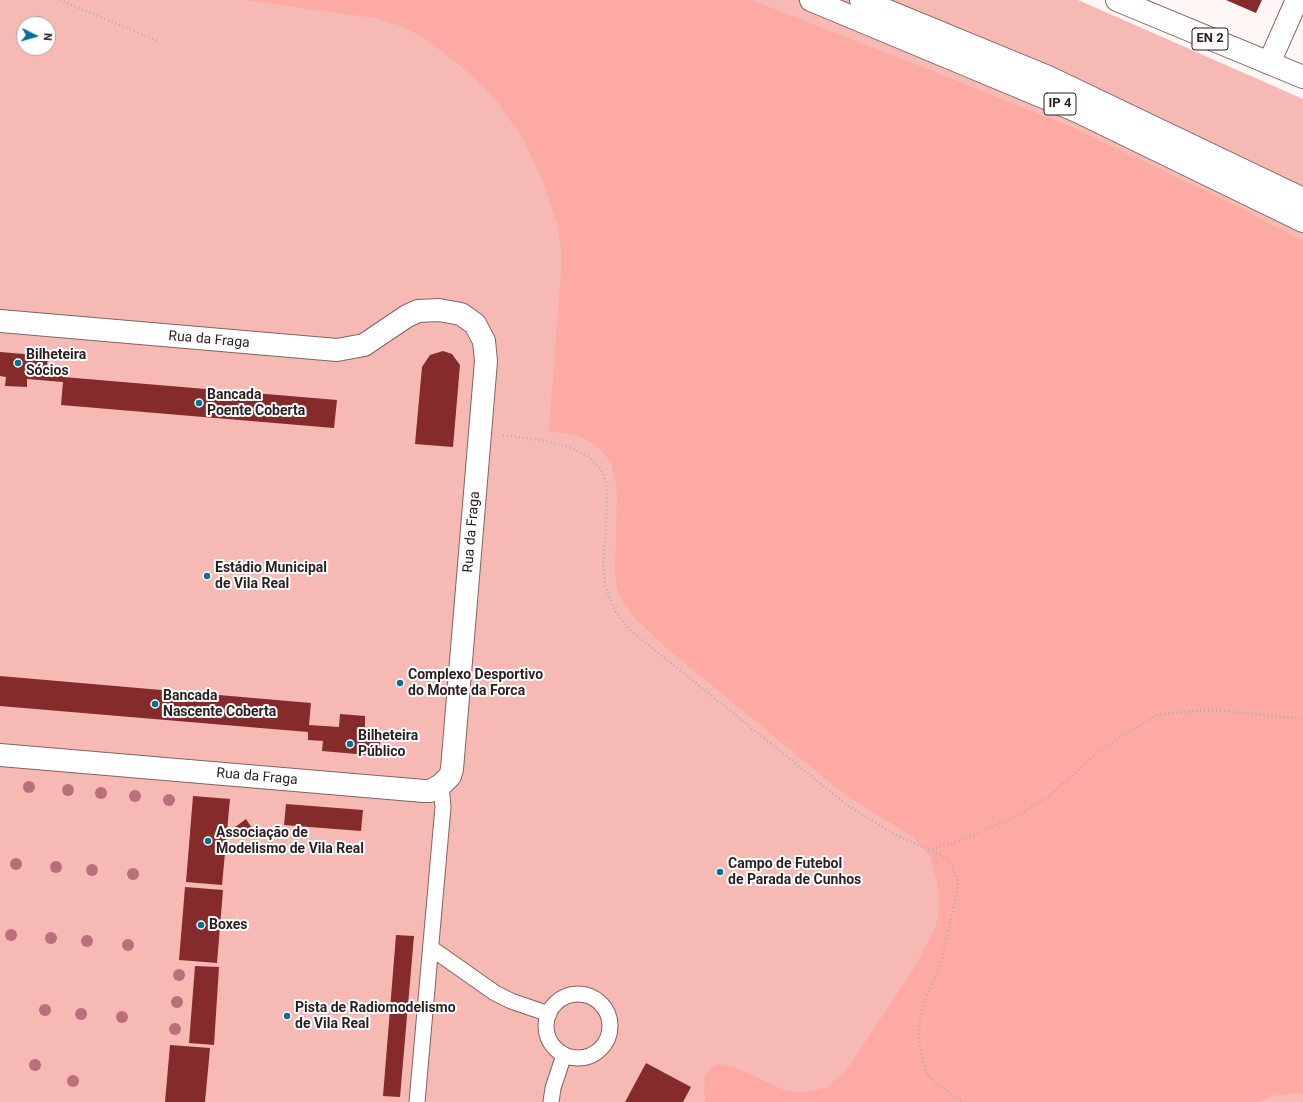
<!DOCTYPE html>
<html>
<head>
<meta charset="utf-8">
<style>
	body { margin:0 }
	#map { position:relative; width:1303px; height:1102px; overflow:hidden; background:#fef7f6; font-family:Roboto,sans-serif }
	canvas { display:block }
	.north { position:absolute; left:16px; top:16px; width:40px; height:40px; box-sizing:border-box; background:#fff; border:1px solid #aaa5a5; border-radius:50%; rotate:95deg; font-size:11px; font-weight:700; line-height:16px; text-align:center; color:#2b1f1e }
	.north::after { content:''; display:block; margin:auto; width:14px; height:18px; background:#006f9a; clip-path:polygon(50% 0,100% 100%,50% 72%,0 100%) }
</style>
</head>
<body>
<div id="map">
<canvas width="1303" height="1102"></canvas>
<div class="north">N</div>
</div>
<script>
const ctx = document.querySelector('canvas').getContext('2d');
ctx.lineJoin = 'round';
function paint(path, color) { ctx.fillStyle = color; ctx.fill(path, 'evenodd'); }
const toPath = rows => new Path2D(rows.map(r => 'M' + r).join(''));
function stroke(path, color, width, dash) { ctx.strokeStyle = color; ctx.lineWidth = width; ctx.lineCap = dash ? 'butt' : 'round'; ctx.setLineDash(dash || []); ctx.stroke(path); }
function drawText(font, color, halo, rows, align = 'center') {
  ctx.font = font + ' Roboto,sans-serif'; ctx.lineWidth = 4; ctx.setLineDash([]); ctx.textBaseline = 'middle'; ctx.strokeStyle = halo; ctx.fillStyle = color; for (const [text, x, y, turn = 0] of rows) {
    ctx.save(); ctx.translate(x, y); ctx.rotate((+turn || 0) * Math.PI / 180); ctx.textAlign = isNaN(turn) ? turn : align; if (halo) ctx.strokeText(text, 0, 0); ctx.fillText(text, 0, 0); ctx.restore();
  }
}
const green = toPath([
	[0,0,1078,0,1303,99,1303,1102,0,1102],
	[24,24,48,24,48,48,24,48]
]);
const forest = toPath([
	[246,0,751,0,930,70,1076,129,1230,203,1303,241,1303,1093,1277,1095,1256,1102,706,1102,704,1093,705,1076,711,1067,720,1064,734,1067,784,1090,798,1093,813,1091,827,1087,846,1071,915,967,936,926,939,909,938,888,931,857,913,837,844,794,664,646,631,614,623,602,617,588,615,573,617,496,615,479,611,463,602,451,591,442,578,436,549,431,561,271,561,249,558,227,545,187,524,140,498,103,476,79,449,57,424,38,404,27,374,18]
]);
const building = toPath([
	[1226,0,1262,0,1256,13],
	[443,351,452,354,460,365,453,447,415,444,422,367,430,355],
	[0,352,48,356,47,367,63,369,63,377,337,400,334,428,61,405,63,382,27,379,27,387,5,386,6,377,0,376],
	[0,676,311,703,309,725,339,727,340,714,365,716,365,730,381,731,379,756,322,751,323,741,308,740,308,732,0,706],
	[193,796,230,799,222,885,186,882],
	[286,804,363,810,361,831,284,825],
	[246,819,252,828,236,838,231,830],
	[185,887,223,890,217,963,179,960],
	[396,935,414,936,400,1097,383,1096],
	[195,966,219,967,214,1045,189,1043],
	[170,1045,210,1048,205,1102,165,1102],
	[646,1063,691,1087,683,1102,625,1102]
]);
const path = toPath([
	[60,0,158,41],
	[503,435,547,441,572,448,589,457,600,468,607,485,606,529,603,563,605,585,615,611,630,630,847,805,896,835,943,856,952,865,958,879,957,892,941,963,924,1002,920,1020,919,1041,922,1058,926,1071,935,1083,963,1102],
	[928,850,960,841,1021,814,1049,796,1103,748,1157,715,1179,712,1214,710,1303,719]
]);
const lane = toPath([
	[431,948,495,993,511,1001,549,1014],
	'546 1026a32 32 0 1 1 64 0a32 32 0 1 1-64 0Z',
	[417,1102,443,807,441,785],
	[551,1102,553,1088,564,1055]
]);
const street = toPath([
	[1269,63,1297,0],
	[0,321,337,350,364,345,407,316,418,311,439,310,461,314,475,324,484,341,486,361,452,769,450,776,441,785,430,791,424,791,0,755]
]);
const primary = toPath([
	[1117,0,1303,77]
]);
const highway = toPath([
	[811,0,1077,111,1303,221],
	[861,0,1048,77,1303,199]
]);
const trees = [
	[29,787],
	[68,790],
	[101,793],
	[135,796],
	[169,800],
	[16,864],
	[56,867],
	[92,870],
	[133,874],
	[11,935],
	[51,938],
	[87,941],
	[128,945],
	[179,975],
	[177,1002],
	[45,1010],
	[81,1014],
	[122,1017],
	[175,1029],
	[35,1065],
	[73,1081]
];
const markers = [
	[18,363,4,"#006f9a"],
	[199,403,4,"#006f9a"],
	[207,576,4,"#006f9a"],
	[400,683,4,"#006f9a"],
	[155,704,4,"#006f9a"],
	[350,744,4,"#006f9a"],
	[208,841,4,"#006f9a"],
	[720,872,4,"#006f9a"],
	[201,925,4,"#006f9a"],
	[287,1016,4,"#006f9a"]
];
const shields = [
	[1210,39,36],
	[1060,104,32]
];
const shieldNames = [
	["EN 2",1210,39],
	["IP 4",1060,104]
];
const streetNames = [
	["Rua da Fraga",209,340,5],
	["Rua da Fraga",472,532,-85],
	["Rua da Fraga",257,777,5]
];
const poiNames = [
	["Bilheteira",26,355],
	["Sócios",26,371],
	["Bancada",207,395],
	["Poente Coberta",207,411],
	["Estádio Municipal",215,568],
	["de Vila Real",215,584],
	["Complexo Desportivo",408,675],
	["do Monte da Forca",408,691],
	["Bancada",163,696],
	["Nascente Coberta",163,712],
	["Bilheteira",358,736],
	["Público",358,752],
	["Associação de",216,833],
	["Modelismo de Vila Real",216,849],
	["Campo de Futebol",728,864],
	["de Parada de Cunhos",728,880],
	["Boxes",209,925],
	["Pista de Radiomodelismo",295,1008],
	["de Vila Real",295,1024]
];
paint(green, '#f6b9b4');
paint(forest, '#fcaaa3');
paint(building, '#852b2b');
stroke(lane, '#816461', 17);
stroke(street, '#816461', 24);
stroke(primary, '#816461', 24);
stroke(highway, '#816461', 24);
stroke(path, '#b5acab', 2.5, [1, 3]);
stroke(lane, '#fff', 15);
stroke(street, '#fff', 22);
stroke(primary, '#fff', 22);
stroke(highway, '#fff', 22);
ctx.fillStyle = '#b97079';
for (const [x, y] of trees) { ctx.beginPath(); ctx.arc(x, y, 6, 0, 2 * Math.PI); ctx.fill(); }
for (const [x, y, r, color] of markers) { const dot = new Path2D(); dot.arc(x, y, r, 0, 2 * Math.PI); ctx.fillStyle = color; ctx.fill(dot); stroke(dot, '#fff', 1.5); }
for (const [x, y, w] of shields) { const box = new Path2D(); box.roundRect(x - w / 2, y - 11, w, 22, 3); ctx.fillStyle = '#fff'; ctx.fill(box); stroke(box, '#2b1f1e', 1); }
drawText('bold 13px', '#2b1f1e', null, shieldNames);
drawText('14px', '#2b1f1e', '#fff', streetNames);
drawText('bold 14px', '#2b1f1e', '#fff', poiNames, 'left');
</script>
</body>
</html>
